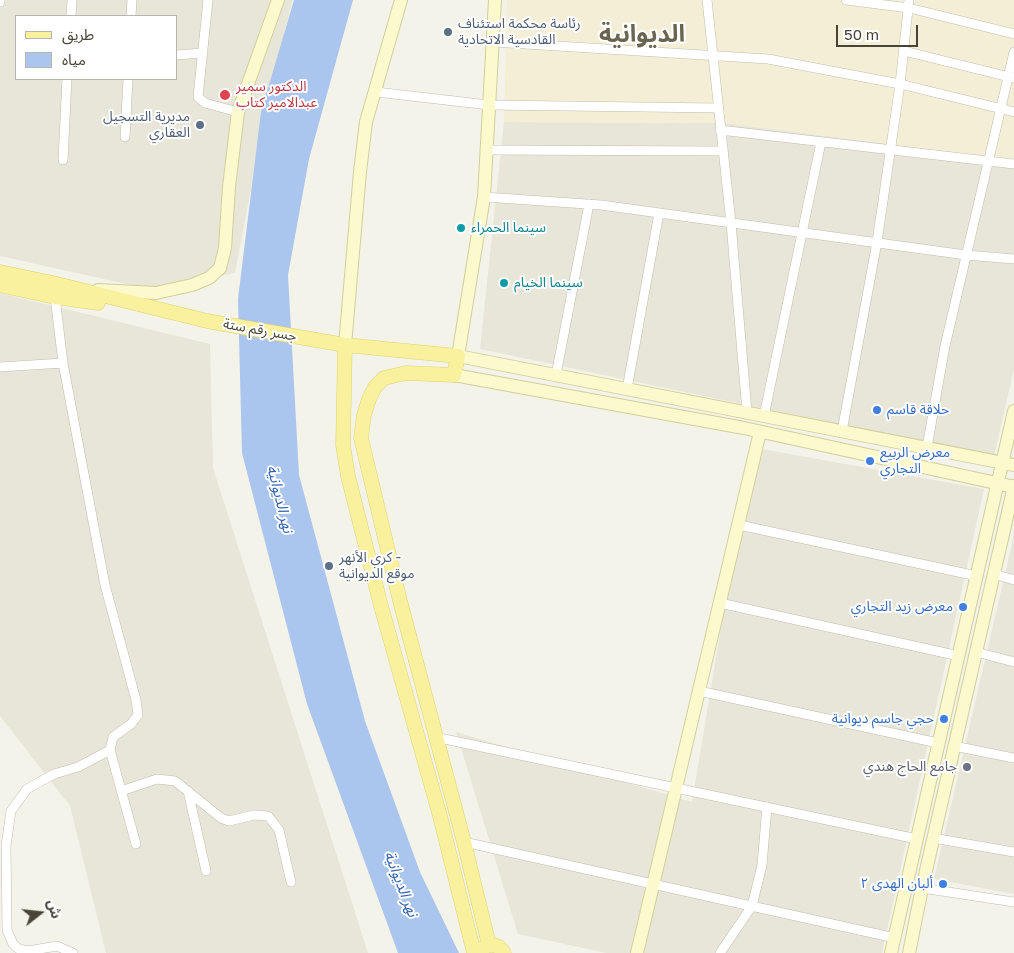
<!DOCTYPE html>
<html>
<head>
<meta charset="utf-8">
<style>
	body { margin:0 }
	#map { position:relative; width:1014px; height:953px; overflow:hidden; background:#f4f3ea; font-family:"Golos Text","Noto Sans Arabic",sans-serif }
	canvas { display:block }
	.legend { position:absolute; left:15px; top:15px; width:162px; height:65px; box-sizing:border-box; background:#fff; border:1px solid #b6b5af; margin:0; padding:6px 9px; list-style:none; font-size:15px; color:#484538 }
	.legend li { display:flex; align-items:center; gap:10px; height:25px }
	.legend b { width:25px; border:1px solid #b6b5af }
	.north { position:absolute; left:15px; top:888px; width:50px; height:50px; -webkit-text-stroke:4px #fff; paint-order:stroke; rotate:74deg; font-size:14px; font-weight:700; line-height:20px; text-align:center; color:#484538 }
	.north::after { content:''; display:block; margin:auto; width:18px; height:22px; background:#484538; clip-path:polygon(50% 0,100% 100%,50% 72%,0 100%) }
	.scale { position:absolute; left:836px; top:25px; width:82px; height:22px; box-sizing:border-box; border:2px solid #484538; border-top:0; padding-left:6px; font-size:15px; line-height:18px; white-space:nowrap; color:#484538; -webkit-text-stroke:4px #fff; paint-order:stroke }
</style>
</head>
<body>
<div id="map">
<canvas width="1014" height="953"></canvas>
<ul class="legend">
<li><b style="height:6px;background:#faf19e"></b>طريق</li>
<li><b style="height:14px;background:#aac5ee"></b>مياه</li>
</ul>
<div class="north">ش</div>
<div class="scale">50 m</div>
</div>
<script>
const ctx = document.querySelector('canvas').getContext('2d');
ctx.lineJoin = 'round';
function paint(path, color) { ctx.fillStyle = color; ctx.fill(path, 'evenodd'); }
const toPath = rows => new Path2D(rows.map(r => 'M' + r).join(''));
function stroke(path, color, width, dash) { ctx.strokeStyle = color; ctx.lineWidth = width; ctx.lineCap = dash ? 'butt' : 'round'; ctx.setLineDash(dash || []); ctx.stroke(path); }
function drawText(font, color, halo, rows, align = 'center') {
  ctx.font = font + ' "Golos Text","Noto Sans Arabic",sans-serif'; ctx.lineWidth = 4; ctx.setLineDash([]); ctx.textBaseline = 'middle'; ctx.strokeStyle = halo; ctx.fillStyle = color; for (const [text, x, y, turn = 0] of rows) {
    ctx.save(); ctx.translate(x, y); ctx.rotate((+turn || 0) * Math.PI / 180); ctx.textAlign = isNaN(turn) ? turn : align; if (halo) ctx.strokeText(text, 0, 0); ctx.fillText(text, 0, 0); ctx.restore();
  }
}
const residential = toPath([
	[0,0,293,0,272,79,235,273,153,290,0,256],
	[16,16,176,16,176,79,16,79],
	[504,122,725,123,1014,160,1014,369,994,457,480,349],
	[0,293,210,344,213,468,368,953,106,953,70,806,0,716],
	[751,447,984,489,882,953,606,953,518,934,456,732,692,802],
	[1014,535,1014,894,934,879]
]);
const commercial = toPath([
	[507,0,1014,0,1014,160,725,123,504,122]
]);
const water = toPath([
	[294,0,353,0,309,159,288,275,299,475,365,721,420,872,459,953,398,953,307,704,242,453,238,299,261,112]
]);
const street = toPath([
	[208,0,198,97,205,103,238,112],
	[707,0,731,223,747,412],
	[846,0,909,8,1014,34],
	[0,2,0,0],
	[71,16,72,0],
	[131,16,132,0],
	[493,42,768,59,900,84,1014,112],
	[904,51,1013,78],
	[176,55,203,53],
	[376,92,489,105,718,108],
	[720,130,1014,164],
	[125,137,128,79],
	[486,150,722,151],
	[63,160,67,79],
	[484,197,601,205,966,255,1014,259],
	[55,297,63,363,105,585,136,700,138,715,131,724,113,737,110,750,136,844],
	[0,367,63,363],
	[556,375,589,204],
	[627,389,659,213],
	[764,416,821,142],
	[842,431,877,242,900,84,909,0],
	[927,447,945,346,1014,52],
	[739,525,977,576],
	[994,574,1014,580],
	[720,603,959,656],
	[976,652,1014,662],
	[699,691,938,743],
	[435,737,917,839],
	[954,746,1014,758],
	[121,791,157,779,175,781,221,818,229,821,254,815,268,816,279,830,291,882],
	[188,791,206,871],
	[933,838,1014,852],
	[464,842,895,938],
	[922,888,1014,902],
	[73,953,57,946,28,951,19,949,13,944,7,930,6,846,11,811,27,789,54,774,78,767,110,750],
	[720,953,752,906,762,865,767,807]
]);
const secondary = toPath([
	[495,0,484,197,458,356,1014,465],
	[98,290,156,293,192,285,209,278,220,268,225,248,229,187,238,112,278,0],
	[345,345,360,172,366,122,401,0],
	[454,375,744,428,1014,487],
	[637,953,760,432],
	[891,953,1014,411],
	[909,953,922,888,1014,486]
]);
const primary = toPath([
	[0,272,53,283,207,321,345,345,458,356,454,375,406,373,384,378,375,387,369,399,364,415,361,438,400,601,464,842,489,945],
	[0,285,55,297,98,303],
	[345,345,343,445,348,476,381,606,440,816,474,953],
	[481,949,489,945,494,945,499,947,504,953]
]);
const markers = [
	[448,32,5,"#5c6f8a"],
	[225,95,6,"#e0444e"],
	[200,125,5,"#5c6f8a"],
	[461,228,5,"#0f9aa8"],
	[504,283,5,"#0f9aa8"],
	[877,410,5,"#3f7fe0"],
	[870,461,5,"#3f7fe0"],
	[329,566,5,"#5c6f8a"],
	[963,607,5,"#3f7fe0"],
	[944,719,5,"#3f7fe0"],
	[967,767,5,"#6b7280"],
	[943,884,5,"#3f7fe0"]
];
const serviceNames = [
	["رئاسة محكمة استئناف",458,24],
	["القادسية الاتحادية",458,40],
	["مديرية التسجيل",190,117,"right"],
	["العقاري",190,133,"right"],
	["كري الأنهر -",339,558],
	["موقع الديوانية",339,574]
];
const healthNames = [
	["الدكتور سمير",236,87],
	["عبدالامير كتاب",236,103]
];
const cultureNames = [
	["سينما الحمراء",471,228],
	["سينما الخيام",514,283]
];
const streetNames = [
	["جسر رقم ستة",260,330,10]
];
const shopNames = [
	["حلاقة قاسم",887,410,"left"],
	["معرض الربيع",880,453,"left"],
	["التجاري",880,469,"left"],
	["معرض زيد التجاري",953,607],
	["حجي جاسم ديوانية",934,719],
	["ألبان الهدى ٢",933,884]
];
const worshipNames = [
	["جامع الحاج هندي",957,767]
];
const waterNames = [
	["نهر الديوانية",280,499,76],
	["نهر الديوانية",401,884,69]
];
const townNames = [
	["الديوانية",642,34]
];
paint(residential, '#e8e6d8');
paint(commercial, '#f5eed7');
paint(water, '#aac5ee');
stroke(street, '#c0bdad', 10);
stroke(secondary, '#d2ce9c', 14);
stroke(primary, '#dfd26d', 15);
stroke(street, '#fff', 9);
stroke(secondary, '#fcfacc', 12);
stroke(primary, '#faf19e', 14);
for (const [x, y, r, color] of markers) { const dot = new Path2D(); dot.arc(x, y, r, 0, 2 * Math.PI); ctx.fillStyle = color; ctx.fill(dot); stroke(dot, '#fff', 2); }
drawText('14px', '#4e5e75', '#fff', serviceNames, 'left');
drawText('14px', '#be3a42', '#fff', healthNames, 'left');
drawText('14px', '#0d838f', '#fff', cultureNames, 'left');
drawText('14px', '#484538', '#fff', streetNames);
drawText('14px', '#366cbe', '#fff', shopNames, 'right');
drawText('14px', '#5b616d', '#fff', worshipNames, 'right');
drawText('italic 15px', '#3565b0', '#fff', waterNames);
drawText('bold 24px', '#6a6550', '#fff', townNames);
</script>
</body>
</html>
